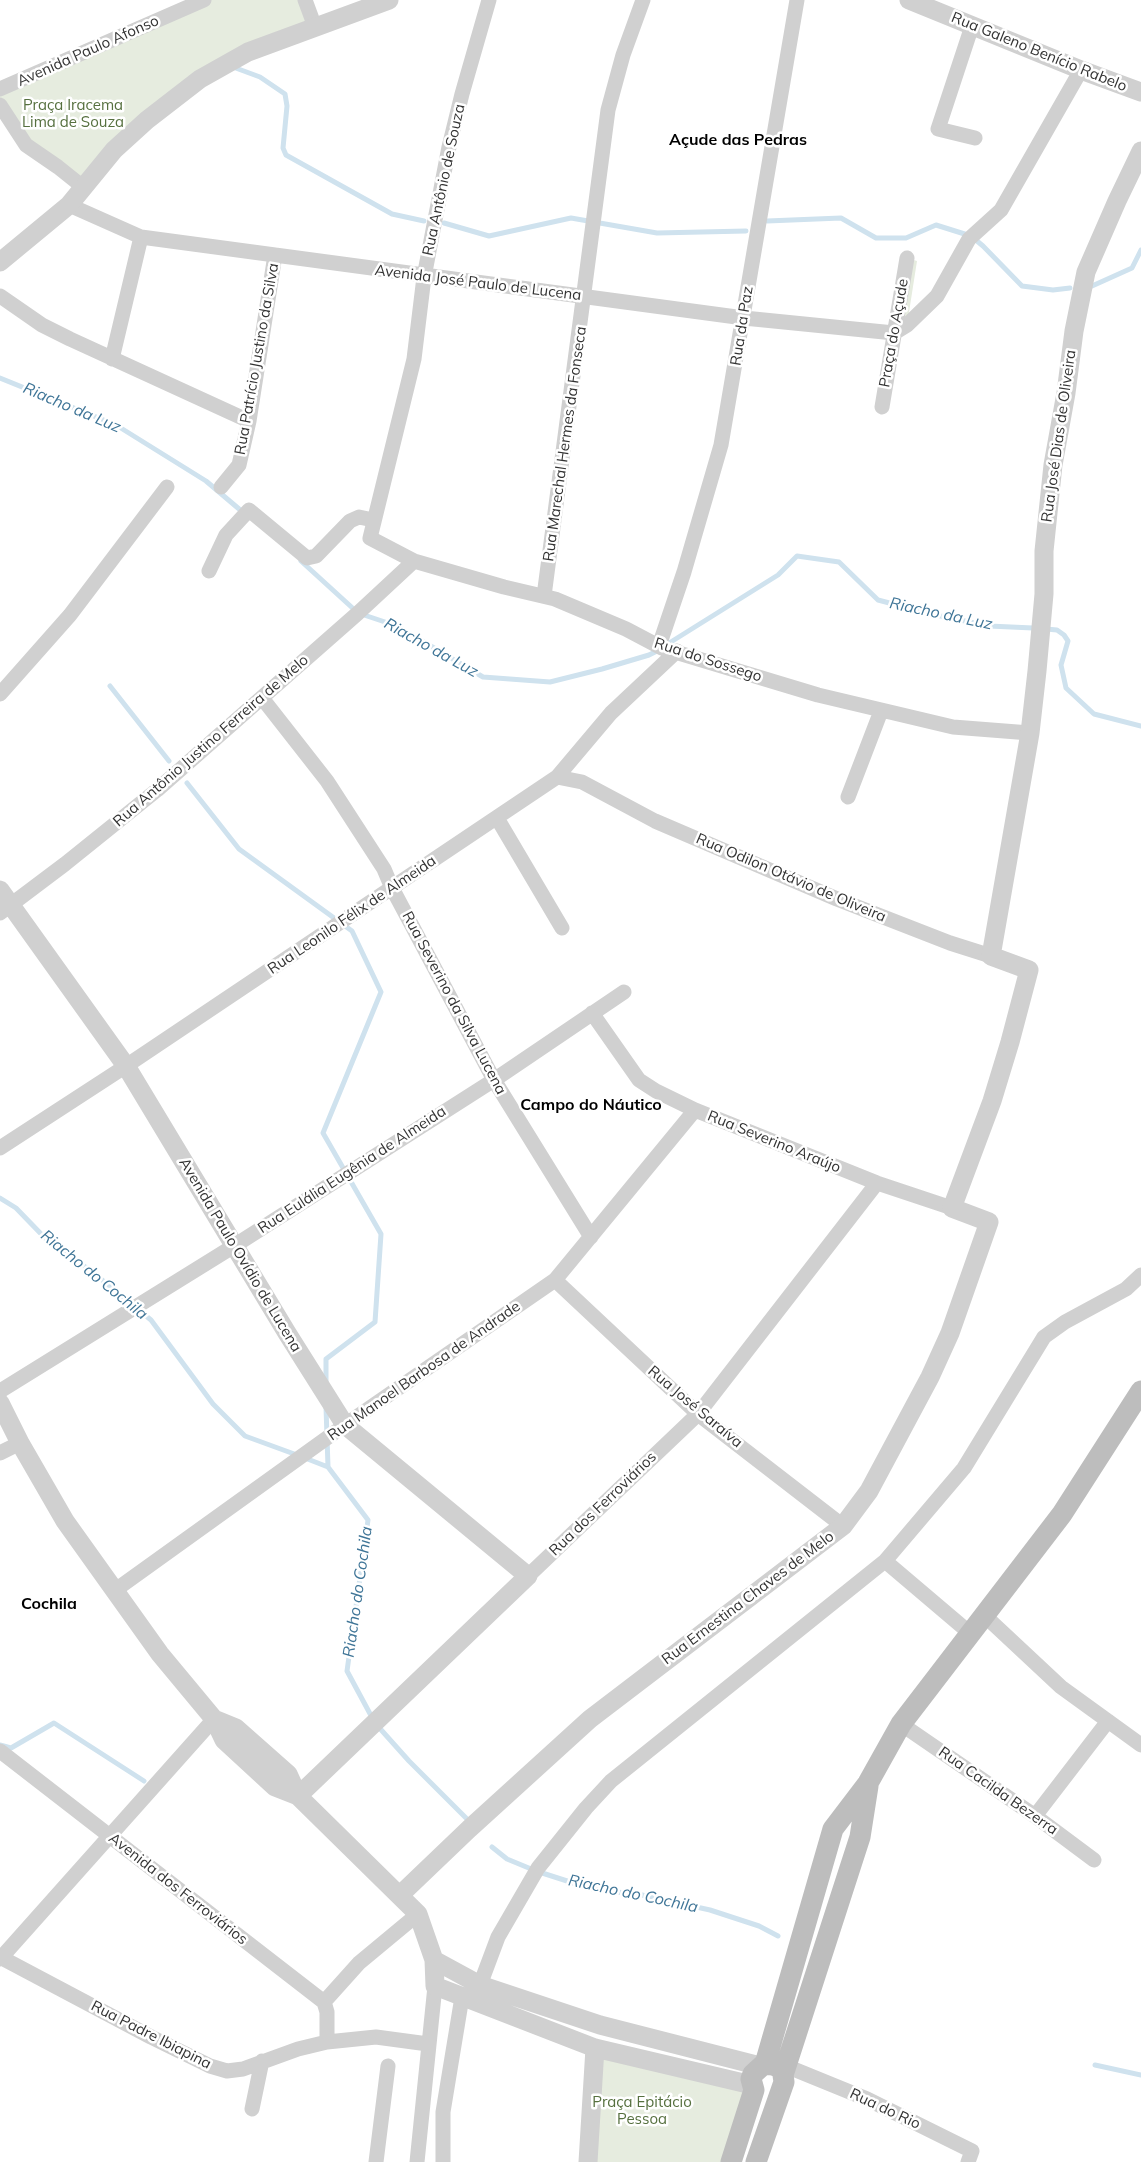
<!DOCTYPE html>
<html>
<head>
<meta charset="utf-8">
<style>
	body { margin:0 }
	canvas { display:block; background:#fff }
</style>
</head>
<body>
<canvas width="1141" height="2162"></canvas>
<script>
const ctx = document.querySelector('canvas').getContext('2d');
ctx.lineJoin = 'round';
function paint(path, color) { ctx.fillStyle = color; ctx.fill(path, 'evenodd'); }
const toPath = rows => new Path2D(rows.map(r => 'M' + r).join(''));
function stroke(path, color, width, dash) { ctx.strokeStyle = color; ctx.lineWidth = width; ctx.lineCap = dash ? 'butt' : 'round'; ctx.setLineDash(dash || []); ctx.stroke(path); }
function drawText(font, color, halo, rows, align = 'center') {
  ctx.font = font + ' Mulish,sans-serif'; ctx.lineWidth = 5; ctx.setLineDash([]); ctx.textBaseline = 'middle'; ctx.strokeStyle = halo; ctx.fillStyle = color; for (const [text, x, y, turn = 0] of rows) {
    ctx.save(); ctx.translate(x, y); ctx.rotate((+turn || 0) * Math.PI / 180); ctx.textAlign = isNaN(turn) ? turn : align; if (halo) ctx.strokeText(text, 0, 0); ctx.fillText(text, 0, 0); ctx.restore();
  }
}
const green = toPath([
	[204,0,305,0,315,27,200,79,83,187,26,145,0,105,0,89],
	[907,258,917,261,907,325,894,333],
	[595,2048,752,2085,731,2162,588,2162]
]);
const stream = toPath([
	[233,67,260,77,285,94,287,106,283,148,286,155,392,214,424,221],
	[767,221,841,218,876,238,906,238,936,225,971,236,983,246,1022,286,1053,290,1070,288],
	[444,223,489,236,571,218,657,233,746,231],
	[1092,286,1132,268,1141,250],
	[0,378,116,425,206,481,245,514],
	[301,561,358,613,397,626,483,677,550,682,602,669,649,655,659,650],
	[1046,629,1057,630,1064,635,1068,641,1061,665,1066,688,1094,714,1141,726],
	[666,645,778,575,797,556,839,562,878,600,931,614,989,626,1033,628],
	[110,686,169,761],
	[187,783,239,849,352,931,381,992,323,1133,381,1234,375,1322,326,1359,326,1383],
	[0,1198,16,1208,46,1239,91,1271,151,1320,213,1404,245,1436,297,1455],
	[326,1407,328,1467],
	[305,1458,328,1467,368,1520,347,1671,375,1723,409,1761,467,1819],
	[0,1745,11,1748,54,1723,144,1781],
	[492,1847,507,1859,536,1871,592,1889,642,1895,710,1910,759,1926,778,1936],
	[1095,2065,1141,2075]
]);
const minor = toPath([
	[305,0,315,27],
	[489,0,462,94,449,147,424,277,414,359,370,538,414,561,504,587,555,599,626,629,662,648,818,695,953,727,1030,733],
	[972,26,938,129,975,138],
	[0,89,204,0],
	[0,105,26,145,58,167,83,187],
	[69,205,141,237,744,318,894,333,907,325,937,296,969,239,1001,210,1081,70],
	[0,296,42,325,70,339,249,421],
	[112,359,141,237],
	[882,407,907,258],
	[221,487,239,465,249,421,275,255],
	[209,571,226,535,249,510,307,558,316,556,350,521,359,517,373,520],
	[544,596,608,110,623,55,643,0],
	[659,646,684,572,721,445,797,0],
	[0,694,70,615,167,487],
	[262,698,327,781,384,869,392,888,494,1080,591,1237],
	[557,777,582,782,655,821,837,899,950,943,991,956],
	[848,797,881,711],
	[497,818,562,928],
	[0,913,65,864,157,790,358,613,414,561],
	[592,1013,639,1080,656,1091,695,1110,877,1183,952,1208],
	[0,1148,126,1066,557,777,611,713,677,651],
	[555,1280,698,1414,843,1526],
	[0,1391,234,1246,494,1080,624,992],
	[0,1453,20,1443],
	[885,1561,971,1634],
	[528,1576,698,1414,877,1183],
	[114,1591,345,1425,555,1280,695,1110],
	[985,1616,1061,1687,1141,1745],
	[901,1724,1035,1816,1094,1860],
	[0,1751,324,2002,327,2012,327,2042],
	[1035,1816,1108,1721],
	[0,1957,151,2037,210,2066,227,2071,243,2069,298,2049,327,2042,376,2037,428,2044],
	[0,1959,214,1719],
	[480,1985,498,1937,538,1868,586,1808,611,1781,885,1561,964,1468,1044,1337,1065,1322,1126,1289,1141,1275],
	[324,2002,359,1963,418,1914],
	[786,2066,867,2099,972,2151,968,2162],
	[252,2109,262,2061],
	[376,2162,388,2066],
	[417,2162,435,1986],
	[443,2162,443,2112,462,1997]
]);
const tertiary = toPath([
	[909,0,1081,70,1141,92],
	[0,262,69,205,114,150,147,120,200,79,248,52,389,0],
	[0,890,126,1066,287,1333,345,1425,528,1576,298,1796],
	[0,1403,20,1443,65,1521,160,1654,214,1719,236,1728,288,1774,298,1796,418,1914,434,1960,435,1986,595,2048,752,2085],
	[214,1719,224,1740,275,1787,298,1796],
	[400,1895,469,1829,590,1719,843,1526,869,1491,930,1377,950,1333,989,1222,952,1208,992,1101,1010,1042,1029,970,991,956,1030,733,1037,671,1044,594,1044,551,1053,465,1066,393,1074,331,1086,272,1117,201,1141,151],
	[434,1960,480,1985,600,2025,760,2066],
	[588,2162,595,2048]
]);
const secondary = toPath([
	[765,2064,833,1829,868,1783,901,1724,1062,1514,1141,1391],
	[731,2162,754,2090,751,2079,753,2074,764,2064,773,2065,778,2067],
	[756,2162,784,2082,783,2075,860,1837,868,1786]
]);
const streetNames = [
	["Avenida Paulo Afonso",88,51,-24],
	["Rua Galeno Benício Rabelo",1039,52,22],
	["Rua Antônio de Souza",444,180,-78],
	["Avenida José Paulo de Lucena",478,283,7],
	["Rua da Paz",742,326,-81],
	["Praça do Açude",894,333,-80],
	["Rua Patrício Justino da Silva",257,359,-80],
	["Rua José Dias de Oliveira",1059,436,-82],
	["Rua Marechal Hermes da Fonseca",565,444,-82],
	["Rua do Sossego",708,660,18],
	["Rua Antônio Justino Ferreira de Melo",211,741,-41],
	["Rua Odilon Otávio de Oliveira",791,878,23],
	["Rua Leonilo Félix de Almeida",352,915,-34],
	["Rua Severino da Silva Lucena",454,1003,62],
	["Rua Severino Araújo",774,1142,22],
	["Rua Eulália Eugênia de Almeida",352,1170,-33],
	["Avenida Paulo Ovídio de Lucena",240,1255,59],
	["Rua Manoel Barbosa de Andrade",424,1371,-35],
	["Rua José Saraíva",695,1407,40],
	["Rua dos Ferroviários",603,1504,-44],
	["Rua Ernestina Chaves de Melo",748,1598,-37],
	["Rua Cacilda Bezerra",998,1791,35],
	["Avenida dos Ferroviários",178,1889,38],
	["Rua Padre Ibiapina",151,2035,27],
	["Rua do Rio",885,2109,25]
];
const parkNames = [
	["Praça Iracema",73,105],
	["Lima de Souza",73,122],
	["Praça Epitácio",642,2102],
	["Pessoa",642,2119]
];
const neighbourhoodNames = [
	["Açude das Pedras",738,140],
	["Campo do Náutico",591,1105],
	["Cochila",49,1604]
];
const waterNames = [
	["Riacho da Luz",72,408,23],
	["Riacho da Luz",941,614,12],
	["Riacho da Luz",431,648,29],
	["Riacho do Cochila",94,1275,39],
	["Riacho do Cochila",358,1592,-82],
	["Riacho do Cochila",633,1894,12]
];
paint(green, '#e6ecdf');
stroke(stream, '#cfe2ee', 5);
stroke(minor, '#d0d0d0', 15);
stroke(tertiary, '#d0d0d0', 19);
stroke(secondary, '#bdbdbd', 21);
drawText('15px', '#333', '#fff', streetNames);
drawText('15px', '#56703f', '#fff', parkNames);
drawText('bold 16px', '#000', '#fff', neighbourhoodNames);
drawText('italic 16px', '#3f7597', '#fff', waterNames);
</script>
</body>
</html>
